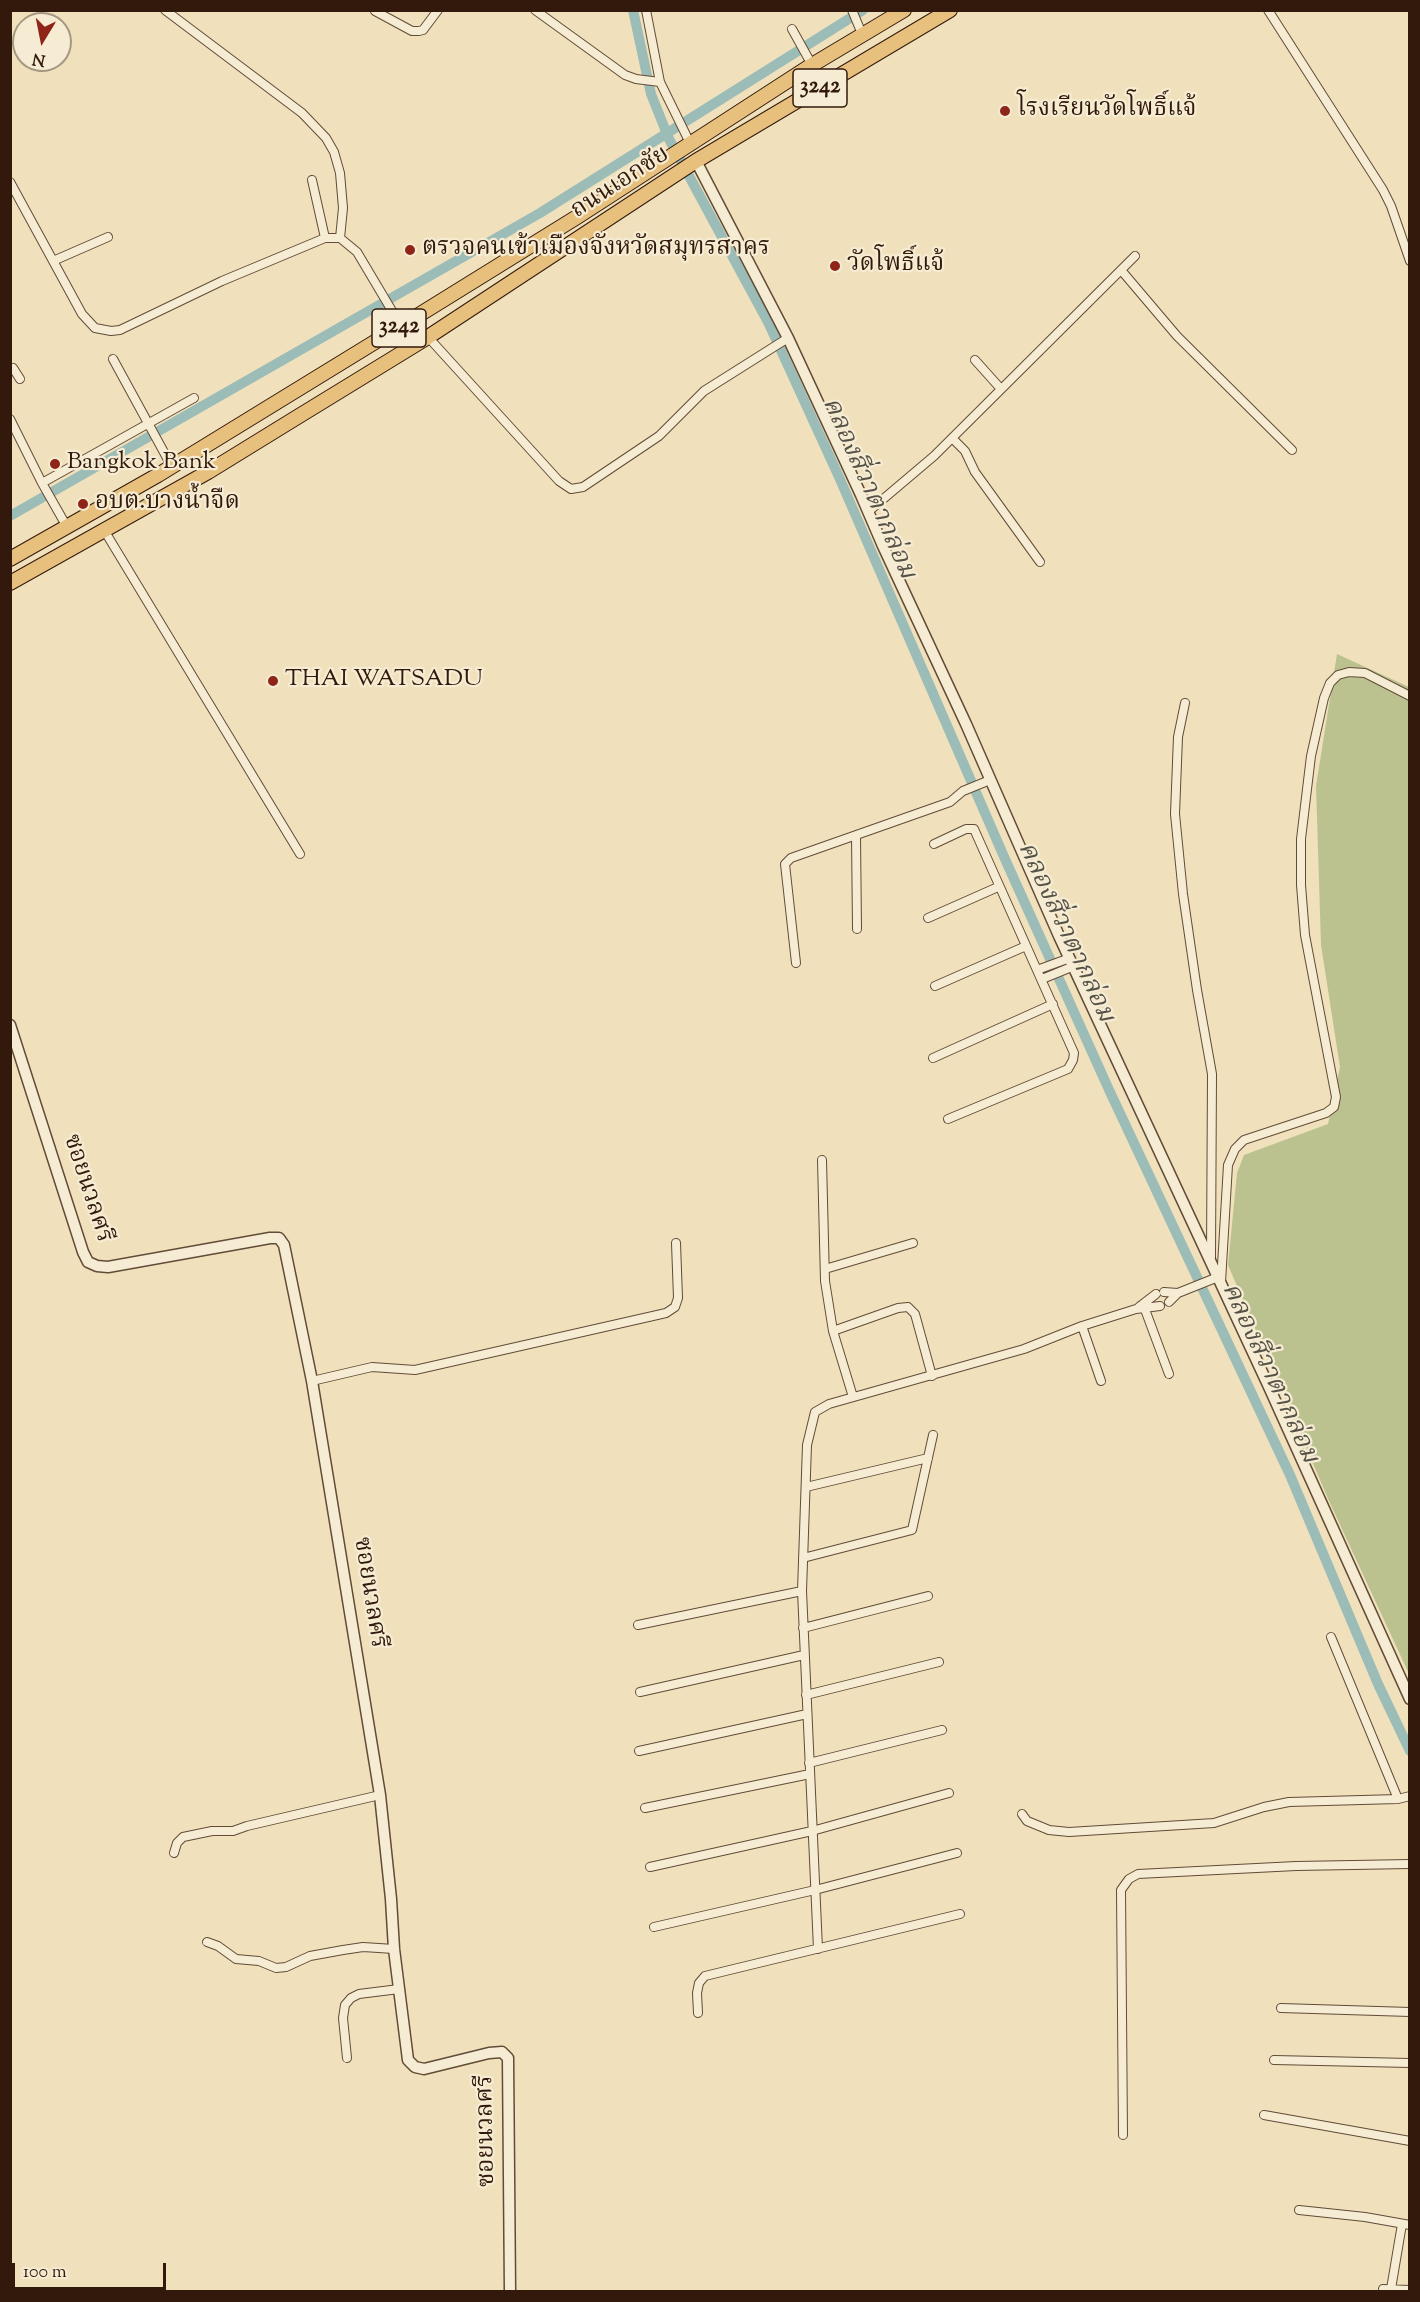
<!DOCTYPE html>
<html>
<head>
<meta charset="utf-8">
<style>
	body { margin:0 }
	#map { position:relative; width:1420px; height:2302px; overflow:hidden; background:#f0e1bc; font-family:"Sorts Mill Goudy",serif }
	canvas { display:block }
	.frame { position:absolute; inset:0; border:12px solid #32190b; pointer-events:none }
	.north { position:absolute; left:12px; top:12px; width:60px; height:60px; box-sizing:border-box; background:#f5ecd3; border:2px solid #a79883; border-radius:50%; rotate:190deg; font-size:16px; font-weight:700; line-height:24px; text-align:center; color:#32190b }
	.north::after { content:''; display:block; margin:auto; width:21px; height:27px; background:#8f2418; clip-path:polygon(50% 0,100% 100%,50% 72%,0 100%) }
	.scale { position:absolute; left:12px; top:2263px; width:154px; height:27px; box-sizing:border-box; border:3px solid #32190b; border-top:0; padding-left:8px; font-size:18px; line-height:21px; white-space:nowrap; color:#32190b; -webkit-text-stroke:4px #f5ecd3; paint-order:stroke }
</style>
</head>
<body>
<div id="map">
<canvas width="1420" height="2302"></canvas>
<div class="frame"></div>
<div class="north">N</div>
<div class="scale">100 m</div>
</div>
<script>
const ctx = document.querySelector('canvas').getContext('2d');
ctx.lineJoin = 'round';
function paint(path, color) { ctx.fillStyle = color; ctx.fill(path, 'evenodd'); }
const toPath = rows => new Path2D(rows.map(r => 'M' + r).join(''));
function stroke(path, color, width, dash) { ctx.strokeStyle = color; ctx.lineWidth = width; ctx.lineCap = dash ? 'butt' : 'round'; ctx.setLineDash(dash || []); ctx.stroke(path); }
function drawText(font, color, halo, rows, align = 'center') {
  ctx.font = font + ' "Sorts Mill Goudy","Noto Serif Thai",serif'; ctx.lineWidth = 4.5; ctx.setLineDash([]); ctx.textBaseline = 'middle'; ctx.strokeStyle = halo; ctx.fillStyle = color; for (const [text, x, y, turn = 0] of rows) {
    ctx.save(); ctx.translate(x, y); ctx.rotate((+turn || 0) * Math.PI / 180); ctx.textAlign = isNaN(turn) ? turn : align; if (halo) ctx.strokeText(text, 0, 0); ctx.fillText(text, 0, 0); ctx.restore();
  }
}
const green = toPath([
	[1337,654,1409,687,1409,1674,1329,1501,1228,1265,1237,1173,1244,1155,1328,1124,1340,1067,1321,945,1316,786]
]);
const canal = toPath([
	[633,10,651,94,669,139,768,322,839,477,1005,859,1110,1092,1290,1475,1378,1684,1410,1751],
	[10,516,540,213,863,10]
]);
const minor = toPath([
	[165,10,302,113,326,138,334,152,340,173,343,208,340,238],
	[535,10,625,75,636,79,660,82],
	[646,10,660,82,690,143],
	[852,10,862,34],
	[1268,10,1383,190,1391,206,1410,261],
	[375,11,412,31,419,31,423,30,438,10],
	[792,29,812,65],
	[312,180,325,238],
	[10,182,82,314,95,328,111,331,120,330,222,281,325,238,340,238,357,252,401,326],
	[53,261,108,237],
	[1121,270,1177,336,1292,450],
	[428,337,559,481,571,489,583,487,659,436,704,391,788,338],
	[113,359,172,467],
	[975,360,1001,389],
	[13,368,20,379],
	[10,419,42,483,67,527],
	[952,438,965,451,975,472,1040,562],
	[42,483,194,398],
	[869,511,934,456,1135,256],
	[104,530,300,854],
	[1185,703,1178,737,1175,814,1183,894,1197,990,1212,1074,1211,1257],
	[856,836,857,929],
	[934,844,966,829,974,829,1074,1053,1073,1060,1068,1069,948,1119],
	[928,918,998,887],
	[796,963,785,864,791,858,950,802,963,791,990,780],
	[1037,970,1070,958],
	[1042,979,1074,966],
	[935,986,1026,946],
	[933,1058,1053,1004],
	[822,1160,825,1281,833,1331,853,1397],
	[825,1269,913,1243],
	[1221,1282,1228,1165,1235,1149,1244,1140,1326,1113,1334,1107,1336,1097,1305,935,1301,885,1301,839,1311,756,1324,698,1330,683,1338,675,1349,672,1365,673,1410,696],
	[1164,1292,1178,1293,1218,1277],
	[1169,1302,1178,1293],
	[1143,1304,1169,1374],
	[1139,1307,1156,1294],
	[1082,1326,1101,1381],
	[833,1331,898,1308,908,1307,915,1314,932,1376],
	[312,1381,372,1367,415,1370,666,1313,675,1307,678,1298,676,1243],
	[806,1487,928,1458],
	[803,1558,912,1530,933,1435],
	[638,1625,802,1591],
	[803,1628,928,1596],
	[1331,1637,1398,1799],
	[640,1692,804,1655],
	[806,1695,939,1662],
	[639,1751,807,1714],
	[809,1763,942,1730],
	[645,1808,810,1774],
	[1022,1814,1027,1821,1049,1830,1069,1832,1214,1823,1264,1807,1289,1802,1398,1799,1410,1796],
	[174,1853,177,1843,183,1837,212,1831,233,1831,247,1826,380,1795],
	[650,1867,812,1831,949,1793],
	[654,1927,815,1890,957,1853],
	[207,1942,218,1946,236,1959,259,1961,276,1968,286,1967,310,1956,343,1950,363,1947,394,1949],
	[818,1949,802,1591,807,1445,815,1412,829,1404,1024,1349,1082,1326,1136,1309,1160,1306],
	[1281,2008,1410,2012],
	[698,2013,697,1993,699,1983,705,1976,960,1914],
	[347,2058,343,2018,345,2005,351,1998,359,1994,399,1989],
	[1274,2060,1410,2063],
	[1264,2115,1410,2141],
	[1123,2135,1121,1890,1129,1879,1138,1874,1296,1866,1410,1864],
	[1299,2210,1365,2217,1410,2225],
	[1383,2289,1410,2290],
	[1391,2289,1402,2224]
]);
const tertiary = toPath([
	[696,161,788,338,861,495,883,546,966,724,1059,936,1269,1387,1410,1699],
	[10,1025,83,1252,88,1262,97,1266,108,1267,270,1238,279,1238,284,1245,312,1381,380,1795,391,1899,394,1949,408,2060,415,2067,424,2069,489,2053,502,2052,508,2058,510,2292]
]);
const primary = toPath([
	[10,559,158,475,401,326,577,217,812,65,904,10],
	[10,583,208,472,299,416,428,337,696,161,950,10]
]);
const markers = [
	[1005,111,6,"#8f2418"],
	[410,250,6,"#8f2418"],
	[835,266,6,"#8f2418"],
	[55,464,6,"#8f2418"],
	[83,504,6,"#8f2418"],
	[273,681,6,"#8f2418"]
];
const shields = [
	[820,88,54],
	[399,328,54]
];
const shieldNames = [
	["3242",820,88],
	["3242",399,328]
];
const poiNames = [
	["โรงเรียนวัดโพธิ์แจ้",1017,111],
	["ตรวจคนเข้าเมืองจังหวัดสมุทรสาคร",422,250],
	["วัดโพธิ์แจ้",847,266],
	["Bangkok Bank",67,464],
	["อบต.บางน้ำจืด",95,504],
	["THAI WATSADU",285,681]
];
const streetNames = [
	["ถนนเอกชัย",621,184,-33],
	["ซอยนวลศรี",86,1189,72],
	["ซอยนวลศรี",368,1593,81],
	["ซอยนวลศรี",488,2131,-91]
];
const waterNames = [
	["คลองสี่วาตากล่อม",867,489,66],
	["คลองสี่วาตากล่อม",1064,933,65],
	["คลองสี่วาตากล่อม",1268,1374,65]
];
paint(green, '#bbc28f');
stroke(canal, '#9bbcb7', 10);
stroke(minor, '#624b37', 10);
stroke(tertiary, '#624b37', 13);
stroke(primary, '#32190b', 16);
stroke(minor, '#f5ecd3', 8);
stroke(tertiary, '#f5ecd3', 10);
stroke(primary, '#e8c07e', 14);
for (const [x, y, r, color] of markers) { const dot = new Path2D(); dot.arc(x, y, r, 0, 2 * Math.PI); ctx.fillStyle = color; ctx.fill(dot); stroke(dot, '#f5ecd3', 2); }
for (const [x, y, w] of shields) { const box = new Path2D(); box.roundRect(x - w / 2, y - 19, w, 38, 4.5); ctx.fillStyle = '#f5ecd3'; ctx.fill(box); stroke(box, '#32190b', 1.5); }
drawText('bold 22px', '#32190b', null, shieldNames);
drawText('24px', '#32190b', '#f5ecd3', poiNames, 'left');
drawText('24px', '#32190b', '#f5ecd3', streetNames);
drawText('italic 26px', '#575247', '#f5ecd3', waterNames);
</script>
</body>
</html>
